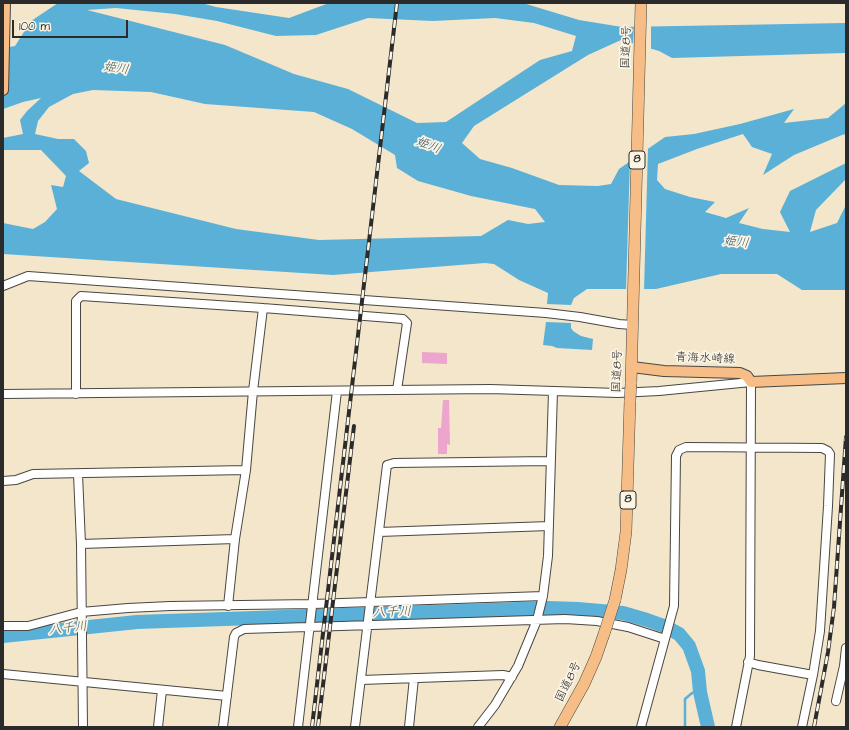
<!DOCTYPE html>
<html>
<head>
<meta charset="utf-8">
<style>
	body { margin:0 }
	#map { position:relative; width:849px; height:730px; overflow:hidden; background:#f3e6ca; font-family:"Architects Daughter",sans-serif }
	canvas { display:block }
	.frame { position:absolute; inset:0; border:4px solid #2b2b2b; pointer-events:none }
	.scale { position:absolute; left:12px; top:20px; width:116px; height:18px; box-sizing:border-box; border:2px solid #2b2b2b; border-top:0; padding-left:5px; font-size:12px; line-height:14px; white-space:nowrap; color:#2b2b2b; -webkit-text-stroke:3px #fcf5e5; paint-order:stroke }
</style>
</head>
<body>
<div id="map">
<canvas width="849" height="730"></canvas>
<div class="frame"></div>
<div class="scale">100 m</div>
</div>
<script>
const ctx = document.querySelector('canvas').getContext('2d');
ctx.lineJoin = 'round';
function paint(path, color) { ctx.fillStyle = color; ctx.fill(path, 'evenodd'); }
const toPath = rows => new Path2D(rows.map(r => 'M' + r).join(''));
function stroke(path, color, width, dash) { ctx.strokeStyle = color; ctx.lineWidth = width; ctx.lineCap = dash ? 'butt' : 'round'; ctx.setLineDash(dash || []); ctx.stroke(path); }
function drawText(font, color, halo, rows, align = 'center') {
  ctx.font = font + ' "Architects Daughter","Klee One",sans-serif'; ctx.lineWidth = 3.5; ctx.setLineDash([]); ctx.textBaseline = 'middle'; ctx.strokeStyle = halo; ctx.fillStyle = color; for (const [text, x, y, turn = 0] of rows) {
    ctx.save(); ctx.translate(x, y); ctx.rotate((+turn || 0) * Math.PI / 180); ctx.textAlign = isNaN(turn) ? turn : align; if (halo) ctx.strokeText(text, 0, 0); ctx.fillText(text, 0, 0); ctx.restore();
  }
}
const water = toPath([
	[58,3,201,3,216,7,289,18,329,3,523,3,579,20,622,27,846,23,846,53,672,58,659,51,621,40,588,55,474,126,462,143,480,159,512,168,559,185,598,186,611,184,619,169,665,137,694,134,740,124,794,109,784,123,828,118,846,103,846,134,842,135,794,155,763,175,772,154,752,147,743,134,697,149,658,164,657,180,665,189,690,197,715,202,705,212,726,218,749,208,739,223,763,229,790,232,780,212,790,191,846,163,846,179,816,210,810,232,837,223,846,205,846,290,802,290,777,274,721,274,656,289,587,289,574,298,571,305,547,304,548,293,519,280,494,264,485,263,333,275,3,254,3,223,33,229,45,222,57,209,51,185,63,187,66,176,41,150,3,150,3,138,23,134,20,120,27,111,41,98,23,102,3,109,3,48,15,46,31,21],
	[116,8,175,14,217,21,276,36,316,35,368,18,433,21,495,18,534,23,576,36,572,51,540,60,446,122,417,123,348,89,294,74,225,45,87,10],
	[93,90,151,92,205,104,314,112,352,129,395,155,397,168,418,181,471,196,535,209,545,222,528,224,508,220,481,236,319,240,236,229,116,199,79,171,89,163,86,151,74,139,58,139,35,134,38,121,49,107,73,94],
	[546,322,571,323,571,328,573,331,581,336,593,339,592,350,557,348,552,346,543,345]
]);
const pier = toPath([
	[651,24,651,51,633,46,634,25],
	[648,147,644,291,626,291,630,159]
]);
const stream = toPath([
	[685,727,685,699,692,693,700,692]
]);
const river = toPath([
	[3,636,137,622,548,608,578,609,623,613,647,620,664,626,679,634,689,646,698,671,700,692,708,727]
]);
const building = toPath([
	[422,352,447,353,447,364,422,363],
	[443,400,449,400,450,445,447,444,447,454,438,454,438,428,441,428]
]);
const minor = toPath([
	[3,286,28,276,546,313,580,317,619,324,632,325],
	[3,394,490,389,618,393,659,391,751,382,750,656,736,727],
	[76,394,76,301,81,296,263,308,403,319,407,323,397,390],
	[78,474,81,544,83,727],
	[3,481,16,480,33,474,246,470],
	[379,532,549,526],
	[81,544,235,539],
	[228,606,235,539,246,470,253,391,263,308],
	[3,626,28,626,81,612,128,608,170,606,313,604,543,596],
	[748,662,758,665,813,675],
	[3,674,227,696],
	[361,680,503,675,512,677],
	[836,701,844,666,846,648],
	[158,727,162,690],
	[223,727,234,637,236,633,244,629,565,619,597,621,628,627,665,639],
	[298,727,337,391],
	[355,727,387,465,394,463,550,461],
	[409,727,414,678],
	[478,727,495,705,518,666,537,620,543,596,548,556,553,391],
	[641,727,674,606,676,456,679,450,686,447,822,448,828,451,830,454,828,506,820,631,813,675,802,727]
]);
const major = toPath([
	[3,90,5,3],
	[632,367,664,371,740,373,747,376,751,382,846,378]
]);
const highway = toPath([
	[631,384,641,3],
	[615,600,621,570,626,532,630,400],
	[560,727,584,684,596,657,605,631]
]);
const rail = toPath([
	[312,727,397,3],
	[318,727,354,426],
	[814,727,828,652,834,607,846,437]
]);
const highwayBridge = toPath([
	[630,400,631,384],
	[605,631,615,600]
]);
const shields = [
	[637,160,16],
	[628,500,16]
];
const shieldNames = [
	["8",637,160],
	["8",628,500]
];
const streetNames = [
	["国道8号",627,47,-88],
	["青海水崎線",705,359,2],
	["国道8号",618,371,-88],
	["国道8号",569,682,-64]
];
const waterNames = [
	["姫川",116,69,8],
	["姫川",428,146,21],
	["姫川",736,243,6],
	["八千川",392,613,-2],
	["八千川",68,629,-6]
];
paint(water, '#5bb0d7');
paint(pier, '#f3e6ca');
stroke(stream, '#5bb0d7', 2.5);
stroke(river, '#5bb0d7', 14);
paint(building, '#eca5cd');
stroke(minor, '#494743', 10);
stroke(major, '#494743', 12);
stroke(highway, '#494743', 12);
stroke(minor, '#fff', 8);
stroke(major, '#f6be86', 10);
stroke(highway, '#f6be86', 11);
stroke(rail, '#2b2b2b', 4);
stroke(rail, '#fcf5e5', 2.5, [8]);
stroke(highwayBridge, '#494743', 12, []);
stroke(highwayBridge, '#f6be86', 11);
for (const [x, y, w] of shields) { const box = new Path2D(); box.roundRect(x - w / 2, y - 9, w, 18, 3); ctx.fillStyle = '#fcf5e5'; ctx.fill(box); stroke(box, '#2b2b2b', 1); }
drawText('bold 11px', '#2b2b2b', null, shieldNames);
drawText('12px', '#2b2b2b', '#fcf5e5', streetNames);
drawText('italic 13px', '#3c5a67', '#fcf5e5', waterNames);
</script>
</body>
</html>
